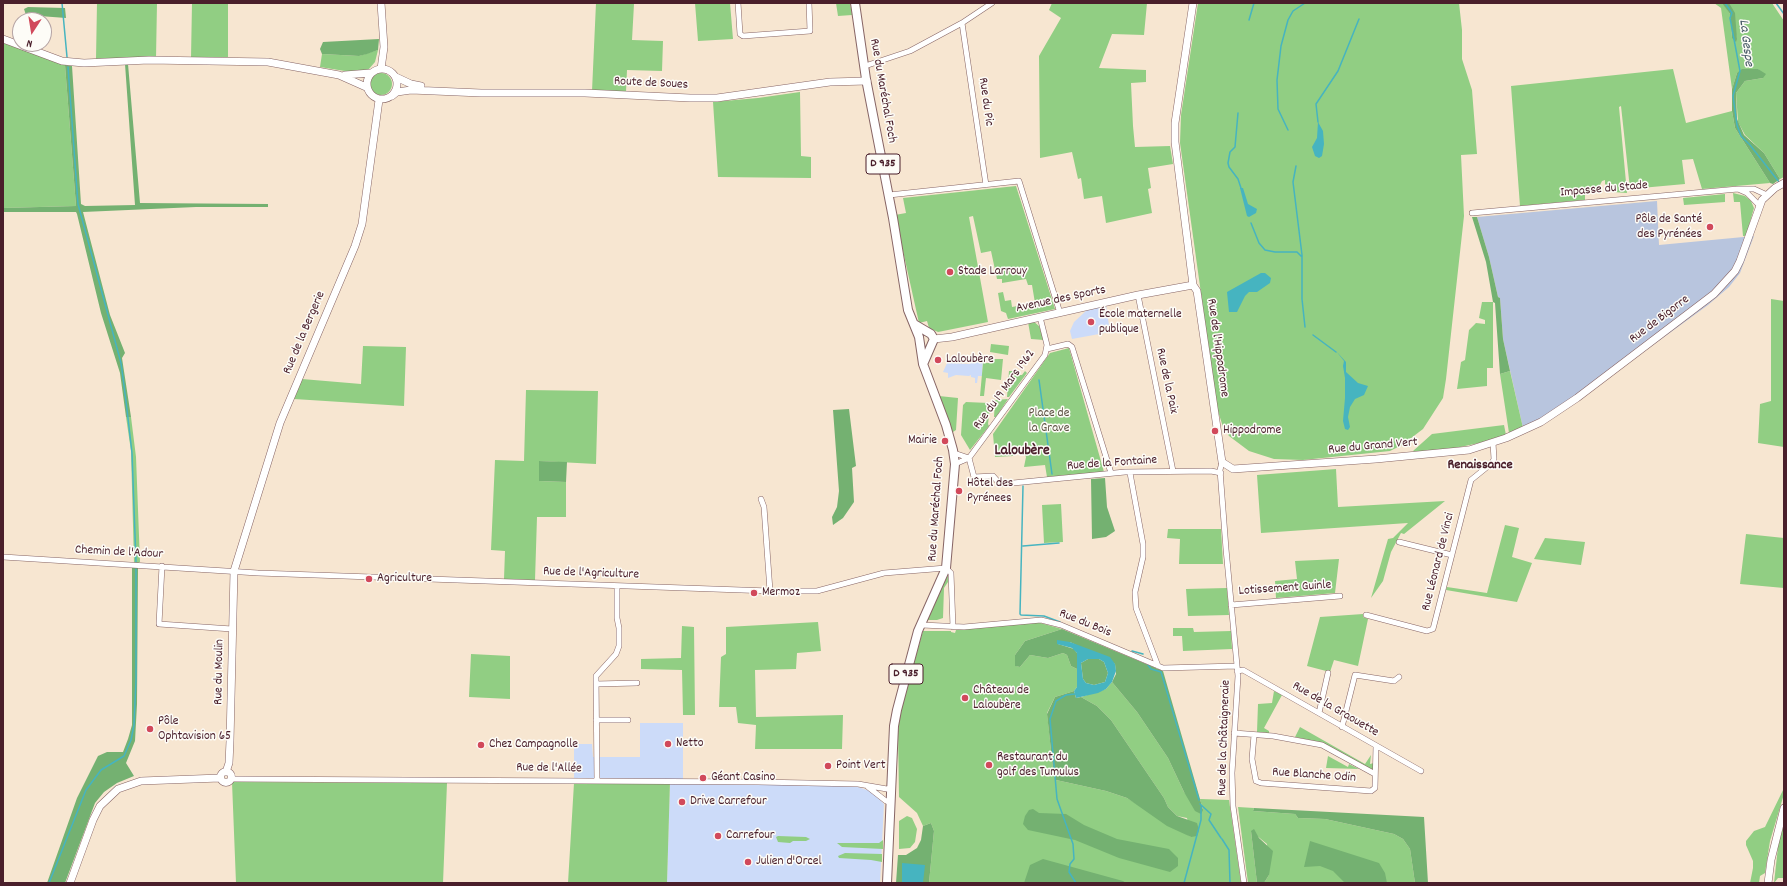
<!DOCTYPE html>
<html>
<head>
<meta charset="utf-8">
<style>
	body { margin:0 }
	#map { position:relative; width:1787px; height:886px; overflow:hidden; background:#f7e6d1; font-family:Dekko,sans-serif }
	canvas { display:block }
	.frame { position:absolute; inset:0; border:4px solid #4a1f2b; pointer-events:none }
	.north { position:absolute; left:12px; top:12px; width:40px; height:40px; box-sizing:border-box; background:#fdfcf7; border:1px solid #b5a4a5; border-radius:50%; rotate:192deg; font-size:11px; font-weight:700; line-height:16px; text-align:center; color:#4a1f2b }
	.north::after { content:''; display:block; margin:auto; width:14px; height:18px; background:#d1495b; clip-path:polygon(50% 0,100% 100%,50% 72%,0 100%) }
</style>
</head>
<body>
<div id="map">
<canvas width="1787" height="886"></canvas>
<div class="frame"></div>
<div class="north">N</div>
</div>
<script>
const ctx = document.querySelector('canvas').getContext('2d');
ctx.lineJoin = 'round';
function paint(path, color) { ctx.fillStyle = color; ctx.fill(path, 'evenodd'); }
const toPath = rows => new Path2D(rows.map(r => 'M' + r).join(''));
function stroke(path, color, width, dash) { ctx.strokeStyle = color; ctx.lineWidth = width; ctx.lineCap = dash ? 'butt' : 'round'; ctx.setLineDash(dash || []); ctx.stroke(path); }
function drawText(font, color, halo, rows, align = 'center') {
  ctx.font = font + ' Dekko,sans-serif'; ctx.lineWidth = 3; ctx.setLineDash([]); ctx.textBaseline = 'middle'; ctx.strokeStyle = halo; ctx.fillStyle = color; for (const [text, x, y, turn = 0] of rows) {
    ctx.save(); ctx.translate(x, y); ctx.rotate((+turn || 0) * Math.PI / 180); ctx.textAlign = isNaN(turn) ? turn : align; if (halo) ctx.strokeText(text, 0, 0); ctx.fillText(text, 0, 0); ctx.restore();
  }
}
const built = toPath([
	[1106,305,1110,332,1072,339,1070,331,1074,322,1087,310],
	[971,357,983,359,982,376,978,376,977,383,975,383,975,378,971,377,971,375,969,376,956,375,948,378,948,373,943,372,948,361,949,363,970,364],
	[640,723,683,723,683,782,855,786,873,792,884,804,880,883,667,883,670,782,574,783,574,744,592,744,593,757,640,757]
]);
const industrial = toPath([
	[1657,201,1659,245,1754,236,1740,273,1729,287,1708,305,1571,405,1523,428,1503,339,1500,298,1498,297,1489,257,1477,217]
]);
const green = toPath([
	[97,3,157,3,156,58,96,59],
	[192,3,228,3,228,57,191,58],
	[596,3,730,3,733,39,698,41,695,3,634,4,632,40,663,41,662,71,627,70,626,92,592,91],
	[836,3,850,3,852,15,838,16],
	[1052,3,1147,3,1144,35,1112,34,1099,68,1146,70,1146,82,1131,83,1133,126,1135,147,1170,146,1173,164,1148,168,1151,188,1148,189,1152,213,1106,223,1102,196,1084,199,1081,178,1078,179,1072,152,1040,158,1039,56,1061,18,1049,10],
	[1198,3,1459,3,1462,30,1462,59,1472,90,1477,154,1461,155,1464,216,1446,379,1443,398,1423,429,1402,445,1390,451,1303,460,1274,459,1249,451,1229,436,1223,427,1217,408,1180,143,1181,115],
	[1714,3,1723,3,1730,14,1732,38,1737,39,1729,3,1772,3,1784,21,1784,177,1780,179,1764,153,1745,135,1738,122,1736,93,1745,81,1763,78,1758,69,1737,73,1732,89,1721,8],
	[3,42,65,65,76,206,3,208],
	[378,50,375,62,368,70,351,72,320,67,322,54,359,56],
	[1673,69,1686,123,1732,111,1735,128,1770,183,1702,189,1693,159,1682,160,1685,184,1630,189,1621,106,1619,107,1627,193,1613,192,1605,184,1605,180,1602,181,1597,191,1585,193,1585,200,1520,206,1511,86],
	'370 84a11 11 0 1 1 22 0a11 11 0 1 1-22 0Z',
	[800,92,801,156,811,157,811,178,718,177,713,102,758,98],
	[1016,186,1055,309,1008,319,1006,313,1001,311,998,293,1003,292,1005,301,1011,300,1012,307,1035,303,1032,285,1028,285,1026,279,1002,283,1002,279,997,279,991,251,981,253,973,216,969,217,988,322,938,332,929,328,927,321,919,323,895,215,906,213,903,198],
	[1733,193,1745,196,1751,201,1754,208,1746,236,1743,236,1740,202,1734,202],
	[1725,194,1725,202,1684,205,1683,198],
	[1771,299,1784,301,1784,447,1758,443,1760,404,1771,401],
	[1482,302,1493,302,1493,368,1487,368,1487,386,1457,389,1461,362,1465,360,1469,330,1476,323,1485,324,1485,320,1479,318],
	[1033,321,1039,326,1044,340,1031,339,1028,322],
	[991,344,1009,346,1008,355,990,352],
	[363,346,406,347,404,406,294,399,302,379,361,384],
	[1069,348,1104,472,1047,477,1045,465,1024,467,1026,457,1023,451,1014,452,1013,456,995,457,993,434,1050,353],
	[995,359,1003,359,1001,380,986,378,984,396,980,396,983,363,991,363],
	[1009,371,1016,371,1019,375,1022,375,1025,371,1027,373,1009,397,1007,397],
	[1510,371,1523,428,1509,433,1500,374],
	[526,390,598,391,596,464,540,461,539,481,566,482,566,517,537,517,535,580,504,579,505,551,491,550,495,460,524,461],
	[939,396,958,398,956,430,953,432,949,426],
	[1008,399,996,417,994,417,995,400],
	[966,402,989,403,990,407,988,424,989,426,970,450,961,435,963,405],
	[126,417,131,417,136,457,140,562,138,563,134,563,131,451],
	[1504,425,1506,435,1479,443,1446,450,1414,452,1413,451,1432,434],
	[1336,469,1338,507,1445,501,1404,534,1401,533,1391,552,1383,581,1371,598,1388,539,1393,538,1408,523,1261,533,1257,475],
	[1061,504,1063,542,1044,543,1042,505],
	[1505,525,1519,528,1512,557,1532,563,1517,602,1446,590,1447,587,1487,593],
	[1168,529,1221,529,1223,564,1179,564,1180,539,1167,538],
	[1746,534,1784,538,1784,588,1740,584],
	[1545,538,1585,542,1581,565,1534,559],
	[1339,559,1335,593,1276,598,1275,581,1297,579,1295,561],
	[948,575,948,582,944,588,943,618,937,620,927,620],
	[1227,588,1229,615,1188,616,1186,589],
	[1363,614,1363,617,1368,619,1358,666,1334,660,1330,672,1307,666,1320,617],
	[818,622,821,651,797,653,796,669,755,670,756,717,843,715,842,749,755,749,756,725,738,723,736,707,719,707,721,657,726,654,726,627],
	[1023,622,1037,622,1062,629,1025,641,1015,655,1016,666,1020,667,1030,655,1048,658,1063,653,1067,655,1071,666,1077,669,1077,687,1074,691,1055,697,1047,713,1053,769,1056,780,1106,791,1127,798,1191,837,1187,818,1177,816,1168,807,1164,798,1111,720,1097,706,1081,697,1106,689,1112,682,1137,712,1168,758,1184,792,1203,810,1200,799,1229,800,1241,883,929,883,934,831,931,823,923,826,917,813,899,797,898,731,901,708,923,631,951,631,951,632,955,633,956,630],
	[682,626,694,627,695,715,683,715,682,670,641,669,641,659,681,658],
	[1173,628,1193,628,1194,632,1231,631,1232,649,1183,651,1182,636,1173,636],
	[471,654,510,656,510,699,469,697],
	[1274,691,1282,695,1264,728,1269,731,1269,733,1257,732,1258,704,1272,703],
	[1300,727,1365,764,1371,755,1370,764,1374,763,1373,769,1370,769,1323,743,1295,737],
	[1328,756,1348,767,1349,764,1359,769,1326,768],
	[232,782,447,783,443,883,236,883],
	[670,782,667,883,568,883,574,783],
	[1784,788,1784,794,1770,841,1765,873,1760,876,1759,883,1750,883,1753,868,1753,861,1746,845,1746,841,1754,831,1765,827],
	[1238,807,1254,808,1253,811,1295,814,1298,818,1325,819,1394,834,1403,839,1410,849,1415,883,1264,883,1269,875,1267,844,1251,831,1257,883,1248,883],
	[907,816,912,818,917,829,915,842,910,848,899,849,899,821],
	[1784,819,1784,878,1778,878,1774,883,1779,838],
	[778,836,806,837,810,839,806,841,793,841,790,843,778,842,776,837],
	[883,840,883,849,842,847,837,843,879,843],
	[845,853,882,854,882,862,871,860,839,858,838,856]
]);
const forest = toPath([
	[1722,3,1729,3,1735,13,1737,39,1736,42,1732,38,1730,14],
	[28,7,65,8,66,18,26,15,24,9],
	[379,39,378,50,367,54,359,56,322,54,320,49,323,42],
	[125,64,128,64,140,203,268,204,268,207,196,207,83,212,110,315,125,353,122,358,131,417,126,417,120,373,101,313,77,214,76,212,3,212,3,208,76,206,65,65,72,66,81,204,85,206,135,205],
	[1742,69,1758,69,1766,74,1763,78,1745,81,1736,93,1737,119,1744,135,1764,153,1780,179,1773,184,1770,183,1735,128,1732,111,1732,89,1737,73],
	[1472,217,1477,217,1489,257,1498,297,1500,298,1503,339,1510,371,1500,374,1495,303,1493,302,1486,262],
	[849,409,856,466,852,468,854,502,843,518,833,525,832,517,837,507,839,491,833,410],
	[539,461,567,462,566,482,539,481],
	[1105,478,1107,507,1115,531,1106,537,1092,539,1091,479],
	[132,567,138,568,137,704,135,741,126,763,134,776,117,783,104,792,95,803,65,883,47,883,77,798,98,756,107,752,123,752,128,739,132,725],
	[1062,629,1163,671,1200,799,1203,810,1201,814,1195,811,1184,792,1168,758,1137,712,1112,682,1116,674,1115,664,1070,642,1058,644,1074,649,1077,653,1077,669,1071,666,1067,655,1063,653,1048,658,1030,655,1020,667,1015,666,1015,655,1025,641],
	[1088,659,1099,659,1104,662,1108,673,1105,682,1094,685,1086,683,1083,679,1081,663],
	[1074,691,1076,698,1081,697,1097,706,1111,720,1164,798,1168,807,1177,816,1197,823,1199,830,1197,836,1191,837,1167,826,1127,798,1106,791,1056,780,1053,769,1047,714,1055,697],
	[1254,808,1424,817,1428,883,1415,883,1410,849,1403,839,1394,834,1325,819,1298,818,1295,814,1253,811],
	[1033,809,1039,813,1066,814,1084,825,1117,839,1169,849,1178,858,1178,866,1170,872,1119,858,1075,840,1028,830,1023,824,1025,816,1029,810],
	[931,823,934,831,929,883,896,883,898,855,906,855,917,848,921,840,923,826],
	[1254,829,1259,838,1273,851,1269,875,1264,883,1257,883,1251,831],
	[1310,841,1379,863,1385,873,1387,883,1345,883,1333,871,1320,866,1304,867],
	[1043,859,1123,881,1126,883,1024,883,1030,865]
]);
const water = toPath([
	[1318,122,1323,131,1324,144,1322,156,1319,158,1315,156,1312,147,1317,138],
	[1240,188,1243,188,1248,204,1257,209,1256,213,1249,217,1247,216],
	[1261,273,1265,273,1271,278,1270,283,1257,292,1249,292,1245,296,1237,312,1229,312,1227,292],
	[1336,351,1346,362,1346,372,1358,383,1368,386,1364,395,1355,399,1350,407,1348,417,1350,427,1348,430,1345,429,1343,421,1345,398,1345,378,1343,366,1344,361],
	[1057,640,1070,642,1110,657,1115,664,1116,671,1112,682,1106,689,1098,693,1076,698,1074,691,1077,687,1077,653,1072,648,1057,644],
	[1088,659,1099,659,1104,662,1108,673,1105,682,1094,685,1086,683,1083,679,1081,663],
	[902,863,925,865,923,883,902,883]
]);
const stream = toPath([
	[62,3,67,57],
	[1725,3,1732,13,1730,18,1740,71,1733,96,1737,125,1741,136,1750,145,1779,182],
	[1776,3,1784,14],
	[1249,20,1254,3],
	[68,67,78,204,121,363,126,401,132,453,136,562],
	[1238,113,1235,147,1230,152,1228,163,1229,167,1238,179,1241,188],
	[1318,122,1316,104,1338,71,1359,19],
	[1288,130,1278,109,1277,80,1281,46,1288,20,1293,11,1305,3],
	[1296,166,1293,182,1302,255,1302,299,1305,327],
	[1251,223,1259,243,1265,250,1275,252,1297,252,1302,257],
	[1313,335,1336,352],
	[1039,380,1052,474],
	[1023,486,1020,614,1021,615,1044,616,1060,622],
	[1023,546,1059,543],
	[1132,651,1143,654],
	[1148,665,1151,669,1161,672,1199,800],
	[1075,694,1066,695,1056,701,1050,719,1057,799,1073,844,1074,859,1070,864,1069,872,1076,883],
	[1200,804,1211,814,1209,820,1221,838],
	[1222,839,1229,850,1230,883],
	[49,883,86,790,101,770,124,756,131,740,134,725,136,680,136,569],
	[1184,883,1201,820,1201,807]
]);
const street = toPath([
	[738,3,740,34,743,36,810,31,809,3],
	[962,23,986,185],
	[865,66,910,51,962,23,992,3],
	[889,195,1019,181,1060,313],
	[1759,205,1747,193,1738,189,1754,189,1767,195],
	[1472,213,1738,189],
	[1138,295,1173,471],
	[1047,349,1068,344,1072,347,1111,473],
	[954,453,969,458,974,477,993,476,999,483,1003,484,1125,472,1211,471,1221,473],
	[1222,462,1220,470,1226,549,1238,676,1232,773,1233,806,1244,883],
	[955,464,969,458,1045,355,1047,345,1040,317],
	[1130,473,1143,544,1143,557,1135,592,1136,608,1158,666],
	[761,499,764,507,770,591],
	[1399,542,1452,555],
	[3,557,258,573,770,591,817,591,884,573,946,568,951,573,953,627],
	[162,566,159,624,232,629],
	[1231,605,1340,596],
	[1366,615,1427,631,1433,629,1471,480,1492,463,1494,459,1493,443],
	[922,625,964,627,1041,620,1061,625,1163,668,1237,666],
	[1237,671,1243,670,1421,771],
	[596,684,637,683],
	[1319,713,1328,673],
	[596,720,628,720],
	[1342,727,1355,675,1394,681,1399,677],
	[1234,733,1273,736,1322,745,1375,774],
	[1254,735,1252,759,1256,781,1261,783,1371,791,1375,788,1376,746],
	[231,779,758,782,858,784,887,789,892,787],
	[597,781,596,676,616,654,619,646,619,628,617,618,617,586],
	[868,787,886,801,891,803]
]);
const secondary = toPath([
	[381,3,384,47,381,69],
	[1193,3,1175,123,1175,142,1193,285,1197,291,1222,462,1233,469,1376,459,1469,450,1506,438,1541,422,1577,398,1714,294,1735,271,1740,261,1762,200,1775,188,1784,183],
	[3,39,62,61,84,63,149,60,268,62,339,75,366,87],
	'367 84a15 15 0 1 1 30 0a15 15 0 1 1-30 0Z',
	[345,75,370,73],
	[396,77,411,84,421,86],
	[392,96,397,92,411,90,481,93,585,93,690,98,717,98,830,82,867,81],
	[934,339,952,337,1138,295,1193,285],
	'220.5 777a5.5 5.5 0 1 1 11 0a5.5 5.5 0 1 1-11 0Z',
	[226,772,229,763,230,741,234,571,280,423,355,246,362,224,379,100],
	[70,883,93,820,100,806,118,789,141,781,220,778],
	[1768,883,1771,860,1784,808]
]);
const primary = toPath([
	[855,3,866,79,893,218,908,310,919,337,923,364,946,425,953,450,955,464,946,568,918,631,897,710,894,726,887,883],
	[914,324,931,334,934,339,924,362]
]);
const markers = [
	[1710,227,4,"#d1495b"],
	[950,272,4,"#d1495b"],
	[1091,322,4,"#d1495b"],
	[938,360,4,"#d1495b"],
	[1215,431,4,"#d1495b"],
	[945,441,4,"#d1495b"],
	[959,491,4,"#d1495b"],
	[369,579,4,"#d1495b"],
	[754,593,4,"#d1495b"],
	[965,698,4,"#d1495b"],
	[150,729,4,"#d1495b"],
	[668,744,4,"#d1495b"],
	[481,745,4,"#d1495b"],
	[989,765,4,"#d1495b"],
	[828,766,4,"#d1495b"],
	[703,778,4,"#d1495b"],
	[682,802,4,"#d1495b"],
	[718,836,4,"#d1495b"],
	[748,862,4,"#d1495b"]
];
const shields = [
	[883,164,34],
	[906,674,34]
];
const shieldNames = [
	["D 935",883,164],
	["D 935",906,674]
];
const streetNames = [
	["Route de Soues",651,84,3],
	["Rue du Maréchal Foch",882,91,80],
	["Rue du Pic",985,102,82],
	["Impasse du Stade",1604,190,-5],
	["Avenue des Sports",1061,300,-12],
	["Rue de Bigorre",1660,320,-37],
	["Rue de la Bergerie",305,333,-67],
	["Rue de l'Hippodrome",1217,348,82],
	["Rue de la Paix",1166,381,78],
	["Rue du 19 Mars 1962",1005,390,-54],
	["Rue du Grand Vert",1373,447,-5],
	["Rue de la Fontaine",1112,464,-4],
	["Rue du Maréchal Foch",937,509,-86],
	["Chemin de l'Adour",119,553,3],
	["Rue Léonard de Vinci",1439,562,-76],
	["Rue de l'Agriculture",591,574,2],
	["Lotissement Guinle",1285,589,-4],
	["Rue du Bois",1085,624,22],
	["Rue du Moulin",220,672,-89],
	["Rue de la Graouette",1335,710,30],
	["Rue de la Châtaigneraie",1225,738,-88],
	["Rue de l'Allée",549,769,1],
	["Rue Blanche Odin",1314,776,4]
];
const poiNames = [
	["Pôle de Santé",1702,220,"right"],
	["des Pyrénées",1702,235,"right"],
	["Stade Larrouy",958,272],
	["École maternelle",1099,315],
	["publique",1099,330],
	["Laloubère",946,360],
	["Hippodrome",1223,431],
	["Mairie",937,441,"right"],
	["Hôtel des",967,484],
	["Pyrénees",967,499],
	["Agriculture",377,579],
	["Mermoz",762,593],
	["Château de",973,691],
	["Laloubère",973,706],
	["Pôle",158,722],
	["Ophtavision 65",158,737],
	["Netto",676,744],
	["Chez Campagnolle",489,745],
	["Restaurant du",997,758],
	["golf des Tumulus",997,773],
	["Point Vert",836,766],
	["Géant Casino",711,778],
	["Drive Carrefour",690,802],
	["Carrefour",726,836],
	["Julien d'Orcel",756,862]
];
const parkNames = [
	["Place de",1049,414],
	["la Grave",1049,429]
];
const waterNames = [
	["La Gespe",1745,43,83]
];
const neighbourhoodNames = [
	["Renaissance",1480,466]
];
const quarterNames = [
	["Laloubère",1022,452]
];
paint(built, '#ccdbf9');
paint(industrial, '#b8c5de');
paint(green, '#91ce83');
paint(forest, '#74b171');
paint(water, '#46b4c0');
stroke(stream, '#46b4c0', 1.5);
stroke(street, '#876565', 6);
stroke(secondary, '#876565', 8);
stroke(primary, '#876565', 10);
stroke(street, '#fff', 5);
stroke(secondary, '#fff', 7);
stroke(primary, '#fff', 8);
for (const [x, y, r, color] of markers) { const dot = new Path2D(); dot.arc(x, y, r, 0, 2 * Math.PI); ctx.fillStyle = color; ctx.fill(dot); stroke(dot, '#fdfcf7', 1.5); }
for (const [x, y, w] of shields) { const box = new Path2D(); box.roundRect(x - w / 2, y - 10, w, 20, 3); ctx.fillStyle = '#fdfcf7'; ctx.fill(box); stroke(box, '#4a1f2b', 1); }
drawText('bold 12px', '#4a1f2b', null, shieldNames);
drawText('13px', '#4a1f2b', '#fdfcf7', streetNames);
drawText('13px', '#4a1f2b', '#fdfcf7', poiNames, 'left');
drawText('13px', '#5f5445', '#fdfcf7', parkNames);
drawText('italic 14px', '#485b67', '#fdfcf7', waterNames);
drawText('bold 14px', '#4a1f2b', '#fdfcf7', neighbourhoodNames);
drawText('bold 15px', '#4a1f2b', '#fdfcf7', quarterNames);
</script>
</body>
</html>
